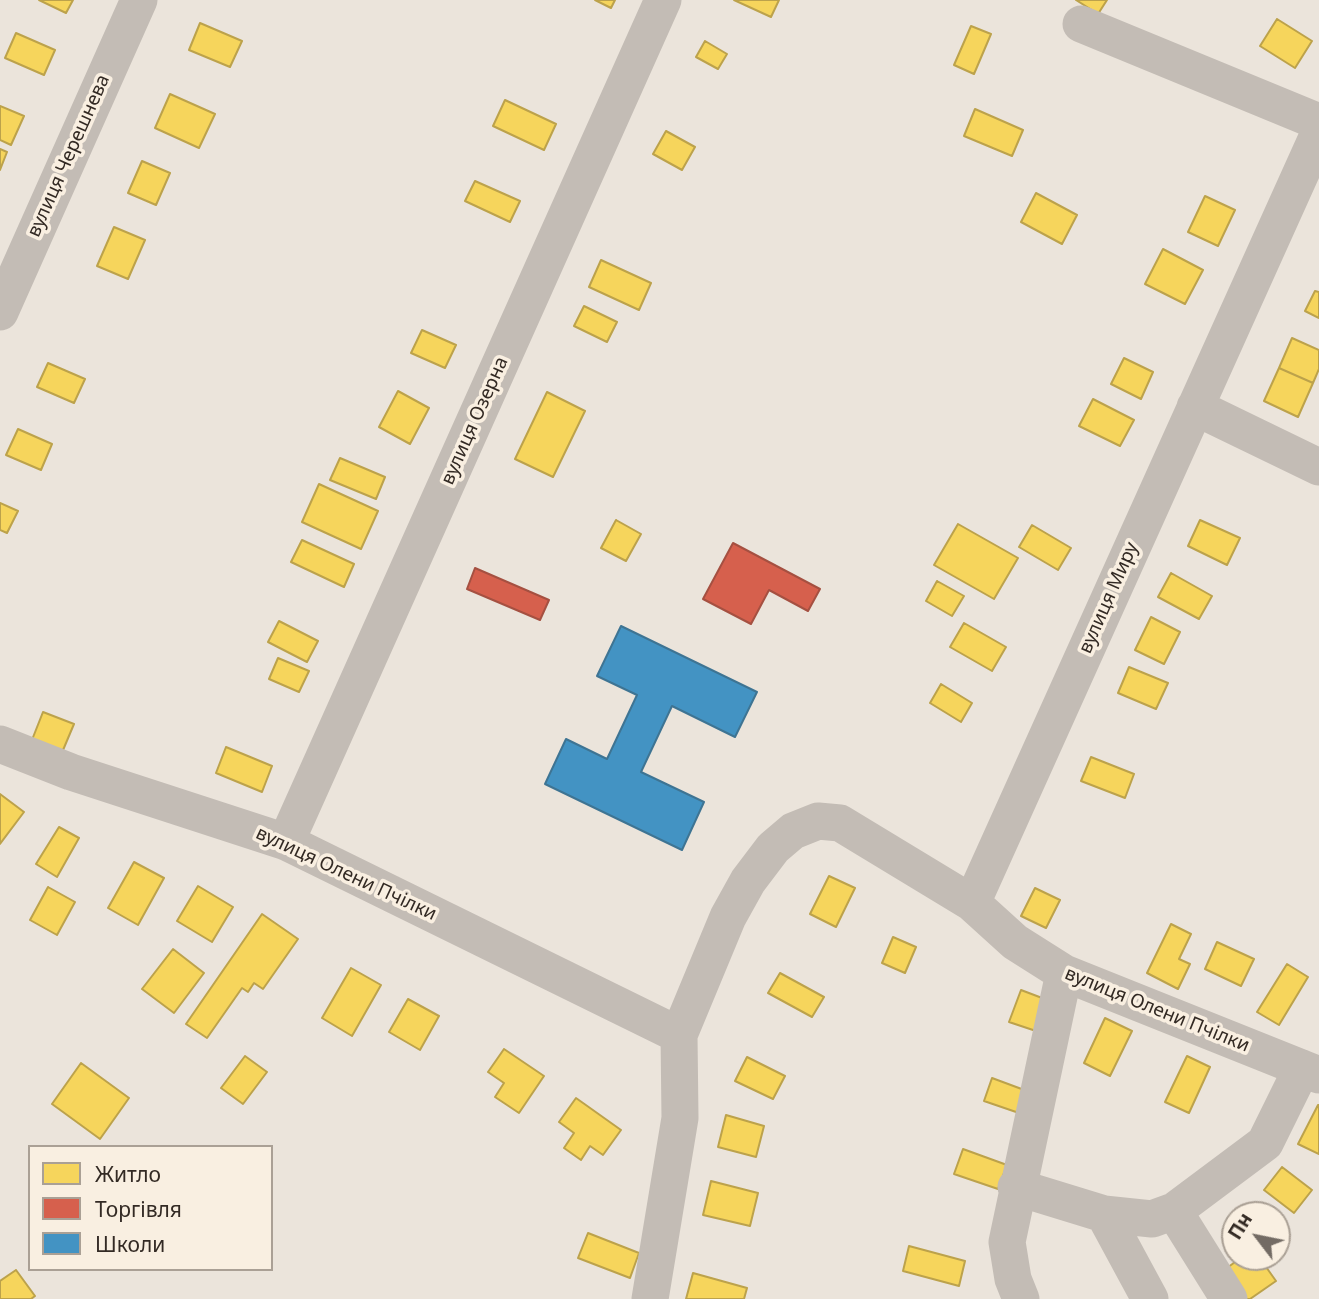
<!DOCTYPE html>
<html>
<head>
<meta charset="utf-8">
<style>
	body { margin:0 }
	#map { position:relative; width:1319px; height:1299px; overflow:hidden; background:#ebe4db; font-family:"Noto Sans",sans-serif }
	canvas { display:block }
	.legend { position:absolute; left:28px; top:1145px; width:245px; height:126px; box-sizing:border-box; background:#f9efe1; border:2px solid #aaa095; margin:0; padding:9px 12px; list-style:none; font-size:21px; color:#332a24 }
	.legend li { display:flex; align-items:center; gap:14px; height:35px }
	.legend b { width:35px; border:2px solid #aaa095 }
	.north { position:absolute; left:1221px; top:1201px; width:70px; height:70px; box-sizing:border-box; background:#f9efe1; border:2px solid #aaa095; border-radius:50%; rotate:302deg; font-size:19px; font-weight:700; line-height:28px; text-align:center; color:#332a24 }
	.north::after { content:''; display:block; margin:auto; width:24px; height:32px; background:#736b64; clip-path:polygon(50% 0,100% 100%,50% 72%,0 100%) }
</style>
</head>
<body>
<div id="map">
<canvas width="1319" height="1299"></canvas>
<ul class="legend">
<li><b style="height:19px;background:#f6d55c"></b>Житло</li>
<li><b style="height:19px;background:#d6604d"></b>Торгівля</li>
<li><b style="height:19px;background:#4393c3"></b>Школи</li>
</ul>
<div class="north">Пн</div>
</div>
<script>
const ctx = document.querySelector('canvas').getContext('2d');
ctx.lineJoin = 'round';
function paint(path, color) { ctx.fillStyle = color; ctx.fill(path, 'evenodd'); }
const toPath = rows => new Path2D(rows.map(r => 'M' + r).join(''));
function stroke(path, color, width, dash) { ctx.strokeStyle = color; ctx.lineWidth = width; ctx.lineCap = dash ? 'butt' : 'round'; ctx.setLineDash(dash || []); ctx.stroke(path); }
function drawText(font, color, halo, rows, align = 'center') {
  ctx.font = font + ' "Noto Sans",sans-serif'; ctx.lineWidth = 7; ctx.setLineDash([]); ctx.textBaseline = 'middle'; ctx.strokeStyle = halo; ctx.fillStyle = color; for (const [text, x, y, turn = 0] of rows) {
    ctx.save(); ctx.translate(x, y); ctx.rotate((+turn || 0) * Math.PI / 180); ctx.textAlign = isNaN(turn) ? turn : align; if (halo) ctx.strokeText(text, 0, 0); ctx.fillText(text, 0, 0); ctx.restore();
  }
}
const homes = toPath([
	[39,0,73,0,66,13,39,0],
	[595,0,615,0,611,8,595,0],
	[734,0,779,0,771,17,734,0],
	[1076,0,1107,0,1098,14,1076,0],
	[1277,19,1312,41,1295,68,1260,46,1277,19],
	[200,23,242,41,230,67,189,50,200,23],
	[971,26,991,34,974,74,954,65,971,26],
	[16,33,55,50,44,75,5,58,16,33],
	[705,41,727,54,718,69,696,57,705,41],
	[170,94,215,114,199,148,155,128,170,94],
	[505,100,556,124,544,150,493,126,505,100],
	[0,106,24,116,11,145,0,140,0,106],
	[975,109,1023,130,1012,156,964,136,975,109],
	[666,131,695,147,682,170,653,154,666,131],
	[0,149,7,152,0,170,0,149],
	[142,161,170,173,156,205,128,193,142,161],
	[475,181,520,201,510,222,465,201,475,181],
	[1036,193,1077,215,1062,244,1021,222,1036,193],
	[1205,196,1235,210,1218,246,1188,232,1205,196],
	[114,227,145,240,128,279,97,266,114,227],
	[1163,249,1203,270,1185,304,1145,284,1163,249],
	[601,260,651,283,639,310,589,287,601,260],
	[1315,291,1319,292,1319,318,1305,311,1315,291],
	[584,306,617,322,607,342,574,326,584,306],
	[422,330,456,345,445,368,411,353,422,330],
	[1292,338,1319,350,1319,369,1313,383,1279,368,1292,338],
	[1124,358,1153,372,1141,399,1111,384,1124,358],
	[48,363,85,379,74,403,37,387,48,363],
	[1279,368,1313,383,1298,417,1264,401,1279,368],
	[398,391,429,408,410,444,379,427,398,391],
	[547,392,585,411,553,477,515,459,547,392],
	[1093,399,1134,420,1120,446,1079,426,1093,399],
	[18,429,52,444,41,470,6,455,18,429],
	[340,458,385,477,376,499,330,480,340,458],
	[319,484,378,511,361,549,302,522,319,484],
	[0,503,18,511,7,533,0,530,0,503],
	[616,520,641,534,626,561,601,548,616,520],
	[1200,520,1240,538,1227,565,1188,546,1200,520],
	[958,524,1018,558,994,599,934,565,958,524],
	[1032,525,1071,548,1058,570,1019,547,1032,525],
	[302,540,354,564,344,587,291,562,302,540],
	[1171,573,1212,596,1199,619,1158,597,1171,573],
	[937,581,964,596,952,616,926,601,937,581],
	[1151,617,1180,632,1164,664,1135,650,1151,617],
	[279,621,318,641,307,662,268,642,279,621],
	[964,623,1006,647,992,671,950,647,964,623],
	[278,658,309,671,299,692,269,679,278,658],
	[1129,667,1168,683,1156,709,1118,693,1129,667],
	[941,684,972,703,961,722,930,703,941,684],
	[43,712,74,724,58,762,28,750,43,712],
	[226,747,272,766,262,792,216,773,226,747],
	[1091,757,1134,774,1125,798,1081,781,1091,757],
	[0,794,24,812,0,844,0,794],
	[59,827,79,838,57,877,36,864,59,827],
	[134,862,164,878,138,925,108,908,134,862],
	[829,876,855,888,836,927,810,914,829,876],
	[198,886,233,907,212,942,177,921,198,886],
	[48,887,75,902,57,935,30,920,48,887],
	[1035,888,1060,900,1046,928,1021,916,1035,888],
	[262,914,298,939,263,989,254,983,248,992,242,988,207,1038,186,1024,262,914],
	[1171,924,1191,934,1179,959,1190,964,1178,989,1147,973,1171,924],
	[893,937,916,947,905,973,882,963,893,937],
	[1217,942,1254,959,1241,986,1205,969,1217,942],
	[173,949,204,973,174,1013,142,989,173,949],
	[1287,964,1308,977,1279,1025,1257,1012,1287,964],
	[351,968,381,985,352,1036,322,1018,351,968],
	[780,973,824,997,812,1017,768,993,780,973],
	[1021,990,1050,1001,1039,1032,1009,1022,1021,990],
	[408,999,439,1016,420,1050,389,1032,408,999],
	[1105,1018,1132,1031,1110,1076,1084,1063,1105,1018],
	[504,1049,544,1076,519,1113,495,1097,504,1083,488,1072,504,1049],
	[245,1056,267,1072,243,1104,221,1088,245,1056],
	[1187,1056,1210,1067,1189,1113,1165,1102,1187,1056],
	[747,1057,785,1076,773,1099,735,1081,747,1057],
	[81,1063,129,1098,100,1139,52,1104,81,1063],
	[992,1078,1027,1091,1019,1113,984,1101,992,1078],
	[576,1098,621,1130,603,1155,590,1146,581,1160,564,1148,574,1133,559,1122,576,1098],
	[1318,1105,1319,1105,1319,1154,1298,1144,1318,1105],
	[726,1115,764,1126,756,1157,718,1147,726,1115],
	[963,1149,1007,1165,998,1189,954,1174,963,1149],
	[1282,1167,1312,1190,1294,1213,1264,1190,1282,1167],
	[711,1181,758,1193,750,1226,703,1215,711,1181],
	[588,1233,639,1253,630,1278,578,1258,588,1233],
	[909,1246,965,1261,959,1286,903,1271,909,1246],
	[1242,1257,1259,1257,1276,1281,1250,1299,1238,1299,1220,1273,1242,1257],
	[16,1270,35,1296,31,1299,0,1299,0,1281,16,1270],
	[693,1273,747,1288,744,1299,686,1299,693,1273]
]);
const shops = toPath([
	[733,543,820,589,808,611,769,590,751,624,703,599,733,543],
	[475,568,549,600,540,620,467,589,475,568]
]);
const schools = toPath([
	[621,626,757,692,735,737,672,706,641,772,704,802,682,850,545,784,566,739,607,759,637,695,597,676,621,626]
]);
const minor = toPath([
	[1081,24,1319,122],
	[0,312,139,0],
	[1195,407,1319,467],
	[0,744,71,772,286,842,679,1035],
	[286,842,663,0],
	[972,903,1015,942,1064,973,1319,1075],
	[1016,1187,1104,1214,1152,1219,1174,1211,1265,1143,1302,1068],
	[1174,1211,1229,1299],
	[1104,1214,1150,1299],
	[650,1299,680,1118,679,1035,728,917,748,881,773,848,793,831,818,821,840,823,972,903,1319,133],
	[1021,1299,1013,1279,1007,1242,1064,973]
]);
const streetNames = [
	["вулиця Черешнева",69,156,-66],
	["вулиця Озерна",475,421,-66],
	["вулиця Миру",1109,598,-66],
	["вулиця Олени Пчілки",346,874,25],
	["вулиця Олени Пчілки",1157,1010,22]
];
paint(homes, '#f6d55c');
stroke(homes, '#bca24b', 2);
paint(shops, '#d6604d');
stroke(shops, '#a55041', 2);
paint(schools, '#4393c3');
stroke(schools, '#3e7493', 2);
stroke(minor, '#c3bcb5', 37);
drawText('19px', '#332a24', '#f9efe1', streetNames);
</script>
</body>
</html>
